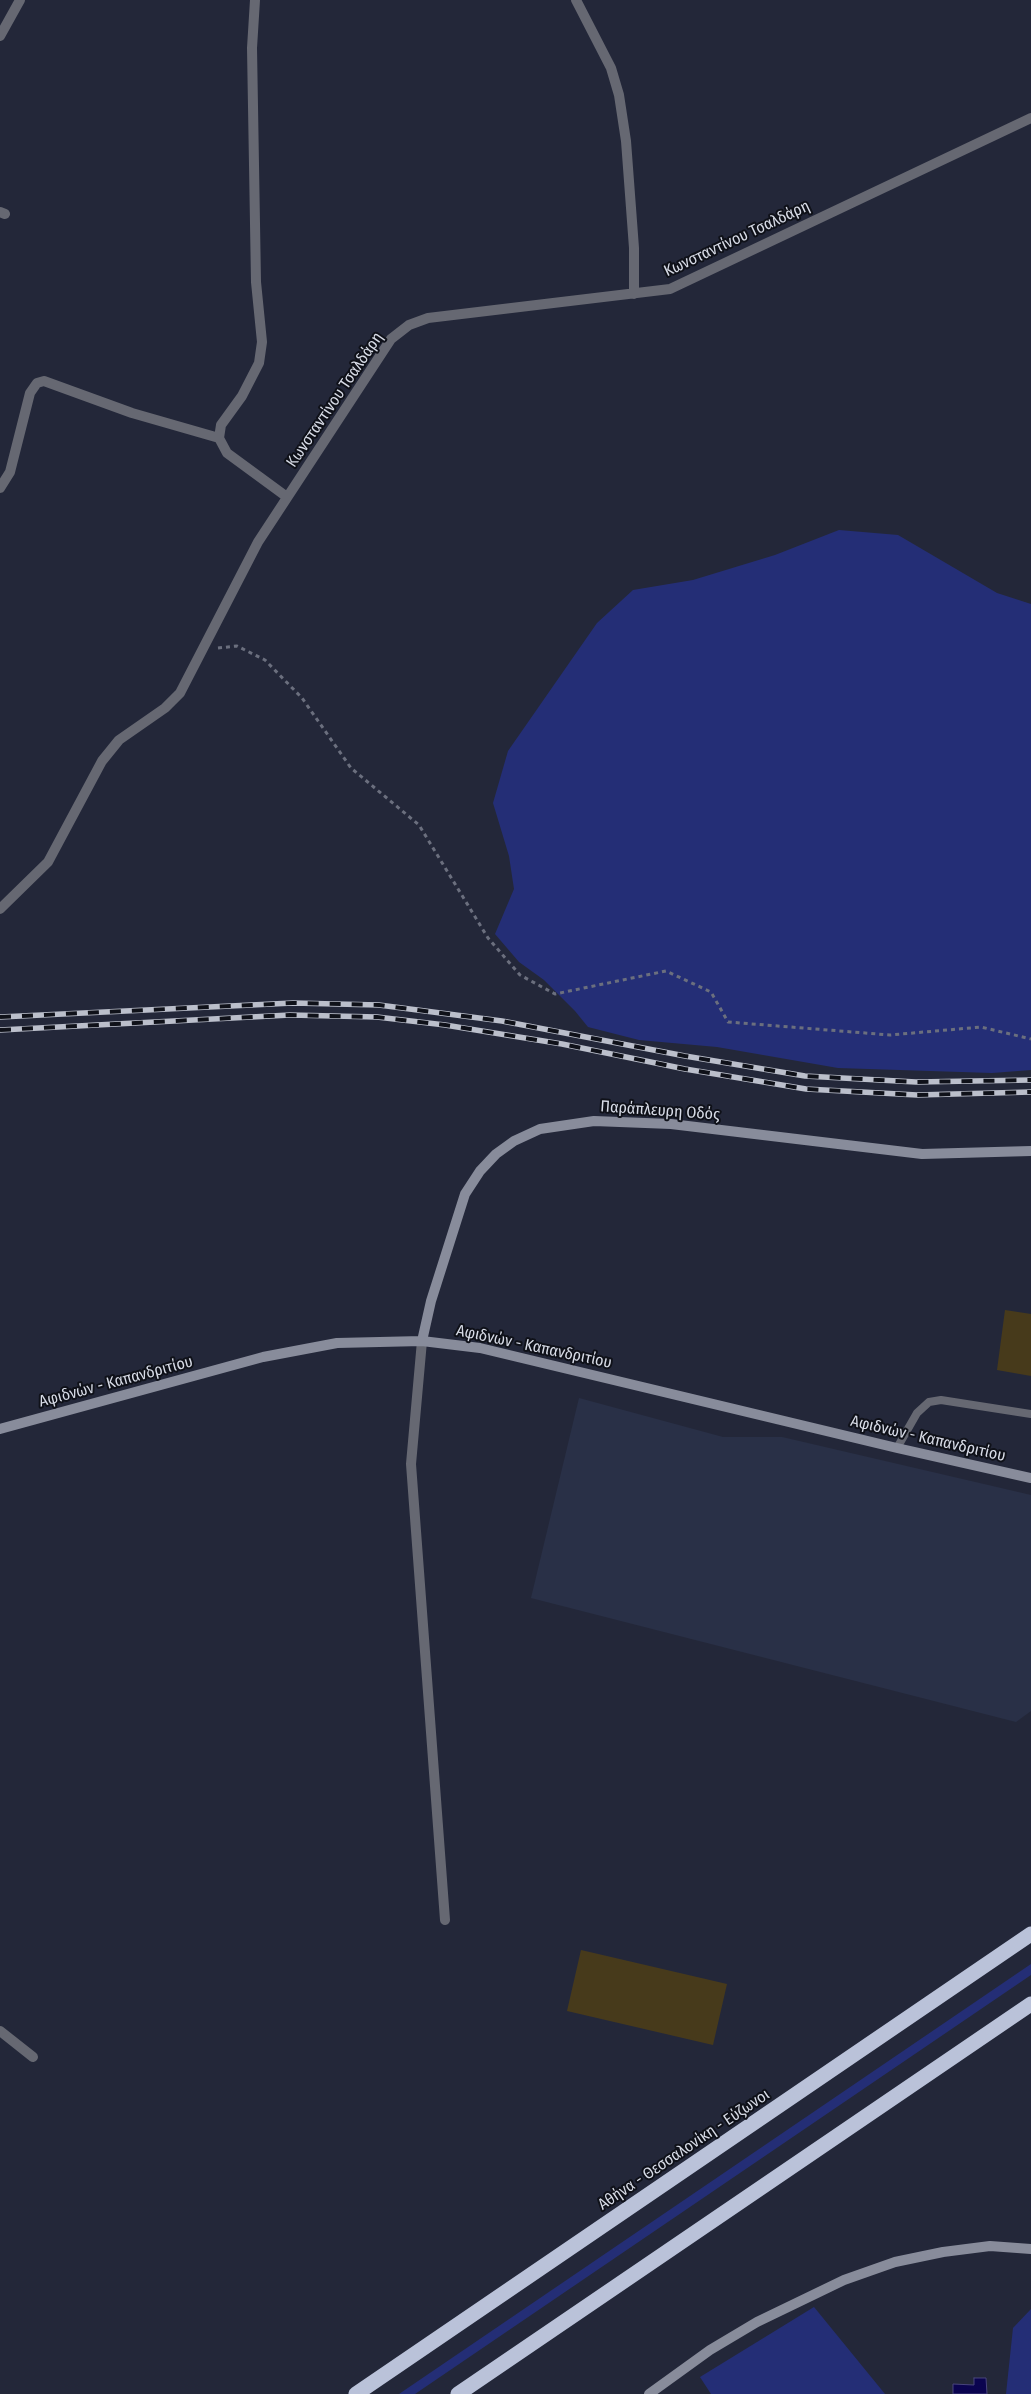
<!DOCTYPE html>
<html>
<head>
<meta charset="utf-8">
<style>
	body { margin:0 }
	canvas { display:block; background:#232739 }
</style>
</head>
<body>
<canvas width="1031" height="2394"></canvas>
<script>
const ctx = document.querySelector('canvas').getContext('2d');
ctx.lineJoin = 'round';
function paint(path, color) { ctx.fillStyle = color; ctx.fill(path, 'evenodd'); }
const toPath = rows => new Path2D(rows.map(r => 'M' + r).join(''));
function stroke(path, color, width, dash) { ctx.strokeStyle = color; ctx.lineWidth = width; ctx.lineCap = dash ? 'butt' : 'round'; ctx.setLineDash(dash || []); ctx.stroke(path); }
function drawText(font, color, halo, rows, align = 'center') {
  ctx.font = font + ' "Fira Sans Condensed",sans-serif'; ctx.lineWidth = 4; ctx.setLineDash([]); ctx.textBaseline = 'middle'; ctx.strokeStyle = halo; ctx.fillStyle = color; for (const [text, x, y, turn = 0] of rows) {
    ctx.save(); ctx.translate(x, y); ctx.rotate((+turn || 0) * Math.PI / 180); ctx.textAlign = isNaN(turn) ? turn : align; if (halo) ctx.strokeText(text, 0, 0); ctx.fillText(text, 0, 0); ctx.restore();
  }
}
const built = toPath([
	[579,1398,723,1437,782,1437,1031,1495,1031,1711,1016,1722,531,1598]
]);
const green = toPath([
	[839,530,898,535,997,593,1031,604,1031,1070,992,1073,838,1068,717,1047,639,1040,588,1027,575,1011,544,980,519,962,495,934,514,889,509,856,493,803,508,751,597,623,633,590,693,580,775,555],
	[1031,1964,1031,1975,415,2394,399,2394],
	[814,2307,885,2394,711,2394,700,2377],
	[1031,2309,1031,2394,1006,2394,1013,2328]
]);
const water = toPath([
	[974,2378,986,2378,987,2394,953,2394,953,2384,974,2385,974,2378]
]);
const building = toPath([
	[1005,1310,1031,1314,1031,1376,997,1370],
	[581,1950,727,1984,713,2045,567,2011]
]);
const path = toPath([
	[218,648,237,646,265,660,302,698,351,768,419,825,488,938,520,975,555,994,666,971,711,992,728,1022,890,1035,981,1027,1031,1039]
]);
const lane = toPath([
	[897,1448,917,1413,929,1402,941,1400,1031,1414]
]);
const street = toPath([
	[255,0,252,48,256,282,262,342,259,363,242,396,221,425,219,438,227,453,287,497],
	[576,0,611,68,619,95,626,141,634,248,634,294],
	[0,36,20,0],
	[0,212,5,214],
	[0,488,10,472,30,393,37,383,44,381,132,413,219,438],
	[0,909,48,862,102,761,119,740,165,708,180,693,258,542,391,339,409,325,428,318,670,289,1031,118],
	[422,1341,411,1464,445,1920],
	[0,2031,33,2057]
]);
const secondary = toPath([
	[422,1341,431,1301,465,1194,480,1171,496,1154,514,1141,540,1129,594,1121,671,1124,922,1154,1031,1151],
	[0,1429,263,1357,337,1343,422,1341,480,1348,897,1448,1031,1478],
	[649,2394,710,2350,757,2322,844,2280,895,2262,943,2252,990,2246,1031,2249]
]);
const highway = toPath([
	[356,2394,1031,1934],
	[458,2394,1031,2004]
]);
const rail = toPath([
	[0,1017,293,1003,379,1005,502,1021,685,1056,805,1076,916,1082,1031,1080],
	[0,1030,290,1015,377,1017,445,1025,562,1044,685,1069,806,1089,917,1095,1031,1092]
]);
const streetNames = [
	["Κωνσταντίνου Τσαλδάρη",737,239,-25],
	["Κωνσταντίνου Τσαλδάρη",335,400,-56],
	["Παράπλευρη Οδός",660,1111,4],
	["Αφιδνών - Καπανδριτίου",534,1347,12],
	["Αφιδνών - Καπανδριτίου",116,1382,-15],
	["Αφιδνών - Καπανδριτίου",928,1439,13],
	["Αθήνα - Θεσσαλονίκη - Εύζωνοι",684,2150,-34]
];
paint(built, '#293047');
paint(green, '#242e76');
paint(water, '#0b044f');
stroke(water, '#48447c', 1);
paint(building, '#473a1b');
stroke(path, '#6b6f7e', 3, [4, 4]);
stroke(lane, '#666872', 8);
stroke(street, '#666872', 10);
stroke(secondary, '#888c9b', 10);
stroke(highway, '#bac2d9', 15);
stroke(rail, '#bbbfcb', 5.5);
stroke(rail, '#0f1119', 4, [11]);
drawText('16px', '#d7dbe6', '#0f1119', streetNames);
</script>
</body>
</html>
